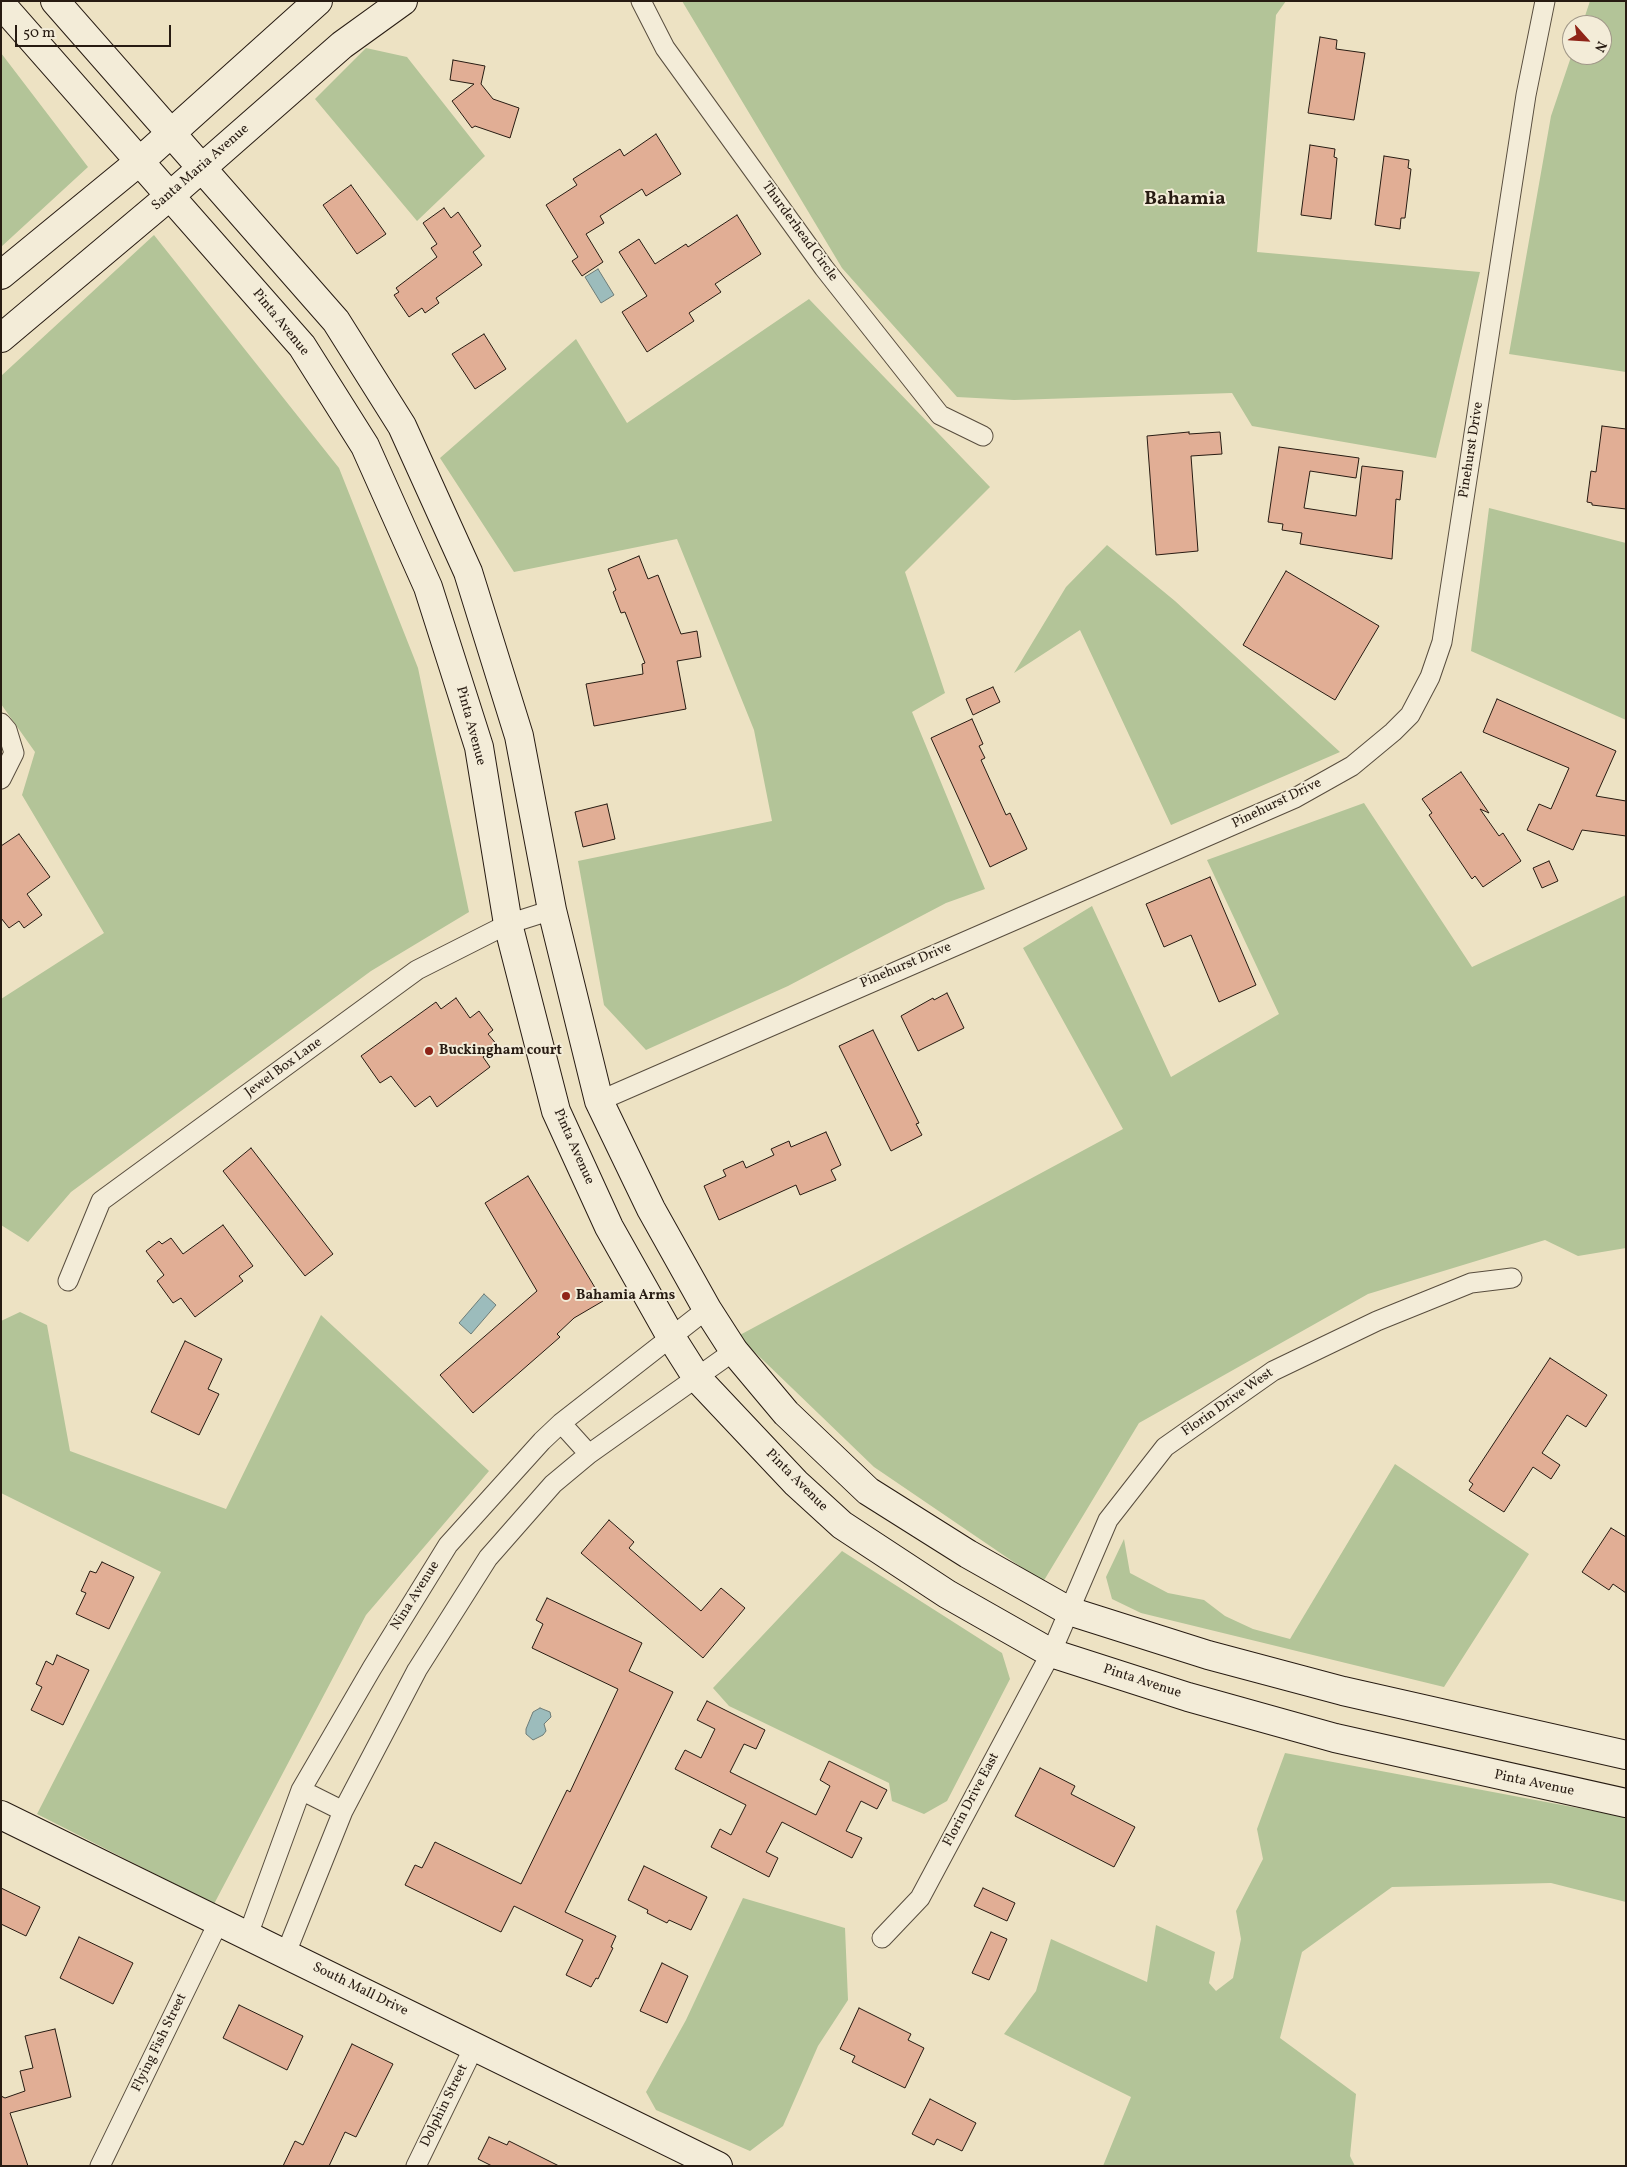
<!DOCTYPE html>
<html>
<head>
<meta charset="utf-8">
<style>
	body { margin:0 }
	#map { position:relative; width:1627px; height:2167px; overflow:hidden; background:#ede2c3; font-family:Vollkorn,serif }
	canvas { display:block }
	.frame { position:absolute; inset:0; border:2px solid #271b12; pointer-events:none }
	.north { position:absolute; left:1562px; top:15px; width:50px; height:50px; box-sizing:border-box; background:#f3ecd8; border:1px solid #a19889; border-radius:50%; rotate:116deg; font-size:14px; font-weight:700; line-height:20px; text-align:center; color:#271b12 }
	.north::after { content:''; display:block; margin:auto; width:18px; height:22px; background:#8f2418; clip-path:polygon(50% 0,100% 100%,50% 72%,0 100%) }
	.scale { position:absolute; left:15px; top:25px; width:156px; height:22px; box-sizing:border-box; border:2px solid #271b12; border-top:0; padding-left:6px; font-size:15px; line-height:18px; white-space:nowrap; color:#271b12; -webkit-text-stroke:4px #f3ecd8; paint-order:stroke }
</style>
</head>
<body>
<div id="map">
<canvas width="1627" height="2167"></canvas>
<div class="frame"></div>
<div class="north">N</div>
<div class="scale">50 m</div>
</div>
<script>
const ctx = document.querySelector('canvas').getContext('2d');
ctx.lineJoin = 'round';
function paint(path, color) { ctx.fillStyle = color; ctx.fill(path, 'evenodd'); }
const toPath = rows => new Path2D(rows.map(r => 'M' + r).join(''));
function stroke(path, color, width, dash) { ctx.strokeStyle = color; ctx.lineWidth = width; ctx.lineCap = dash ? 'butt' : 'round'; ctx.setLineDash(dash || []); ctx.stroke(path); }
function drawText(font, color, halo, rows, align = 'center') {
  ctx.font = font + ' Vollkorn,serif'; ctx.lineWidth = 4; ctx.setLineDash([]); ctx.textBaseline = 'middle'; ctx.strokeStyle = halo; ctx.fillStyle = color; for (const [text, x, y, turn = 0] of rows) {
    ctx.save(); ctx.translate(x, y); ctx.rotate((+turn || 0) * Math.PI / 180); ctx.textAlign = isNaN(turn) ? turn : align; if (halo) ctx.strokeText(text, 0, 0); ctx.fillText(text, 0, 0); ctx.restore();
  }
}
const green = toPath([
	[682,1,1286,1,1276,15,1257,252,1480,272,1436,458,1252,426,1232,393,1014,400,957,397,842,268],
	[1590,1,1626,1,1626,372,1509,354,1551,116,1572,54,1602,55,1602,25,1582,25],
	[366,48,407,57,485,156,417,221,315,99],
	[1,53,88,167,1,247],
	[154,235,339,468,418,668,469,912,371,971,71,1192,28,1242,1,1225,1,999,104,933,22,795,35,752,1,704,1,376],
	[809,299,990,487,905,572,945,693,912,712,985,889,946,903,788,986,646,1050,604,1005,578,861,772,821,754,730,677,539,514,572,440,458,576,339,627,423],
	[1489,508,1626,543,1626,720,1471,651],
	[1107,545,1175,601,1340,752,1171,825,1080,630,1014,673,1066,587],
	[1364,803,1472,967,1626,895,1626,1248,1578,1256,1545,1240,1368,1294,1139,1423,1043,1582,874,1467,738,1336,1123,1129,1023,948,1092,906,1171,1077,1279,1014,1207,860],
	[20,1312,47,1325,70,1451,226,1509,321,1315,489,1471,366,1615,214,1904,37,1814,161,1572,1,1493,1,1321],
	[1395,1464,1529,1554,1444,1687,1141,1613,1112,1599,1106,1577,1124,1539,1130,1573,1168,1593,1204,1600,1225,1616,1253,1629,1290,1639],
	[842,1551,1002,1653,1010,1679,947,1801,924,1814,892,1801,889,1783,729,1706,713,1688],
	[1285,1753,1626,1817,1626,1902,1551,1883,1392,1887,1302,1952,1280,2038,1356,2094,1350,2156,1355,2166,1103,2166,1131,2097,1004,2034,1036,1991,1051,1939,1147,1982,1156,1925,1215,1952,1209,1983,1216,1991,1233,1978,1241,1939,1236,1911,1263,1859,1257,1829],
	[743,1898,845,1928,848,2000,818,2046,783,2126,750,2151,656,2110,646,2092,686,2020]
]);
const water = toPath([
	[598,269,614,295,601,303,585,277,598,269],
	[484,1294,496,1305,471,1334,459,1323,484,1294],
	[540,1708,550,1712,551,1717,544,1724,546,1731,543,1735,533,1740,526,1734,526,1729,533,1712,540,1708]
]);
const building = toPath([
	[1320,37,1337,40,1336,49,1365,53,1354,120,1308,113,1320,37],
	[453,60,485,66,481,84,493,99,519,108,510,138,475,126,472,128,452,101,474,84,450,80,453,60],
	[656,134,681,174,646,196,642,189,600,216,604,223,586,234,603,262,582,276,572,261,578,257,546,205,577,185,573,179,620,149,624,156,656,134],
	[1310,145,1335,149,1334,157,1337,158,1331,219,1301,215,1310,145],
	[1384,156,1409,160,1408,168,1411,169,1405,218,1401,218,1400,229,1375,225,1384,156],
	[351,185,386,234,357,254,323,205,351,185],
	[444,208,451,218,458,212,481,246,473,252,482,265,436,298,439,303,425,313,422,308,409,317,394,295,399,292,396,288,437,257,431,248,437,244,423,223,444,208],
	[737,215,761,254,715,284,721,292,689,313,694,321,647,352,622,312,647,296,619,252,639,239,655,264,686,244,688,247,737,215],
	[484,334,506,369,475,389,452,354,484,334],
	[1602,426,1626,429,1626,509,1592,505,1592,503,1587,502,1591,471,1596,472,1602,426],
	[1189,432,1189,434,1220,432,1222,454,1191,456,1198,551,1156,555,1147,436,1189,432],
	[1279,447,1359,458,1356,478,1310,471,1304,508,1356,516,1362,466,1403,471,1400,500,1396,499,1392,559,1300,544,1302,533,1282,530,1283,524,1268,522,1279,447],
	[639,556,648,579,658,575,681,634,697,631,701,657,677,661,686,709,594,726,586,684,643,674,642,664,645,663,625,612,621,613,613,592,616,590,608,569,639,556],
	[1286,571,1379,626,1335,700,1243,645,1286,571],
	[993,687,1000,702,973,715,966,699,993,687],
	[1497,699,1616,751,1596,796,1626,801,1626,836,1582,830,1573,850,1527,830,1539,804,1551,809,1569,768,1483,732,1497,699],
	[972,719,983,744,979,746,985,758,981,760,1006,815,1010,813,1027,849,990,867,931,738,972,719],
	[1461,772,1489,813,1480,809,1499,836,1503,833,1521,861,1483,887,1475,876,1472,879,1429,815,1432,813,1422,799,1461,772],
	[607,804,615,839,583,847,575,812,607,804],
	[19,834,50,877,27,894,42,915,24,928,19,921,9,928,1,918,1,846,19,834],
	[1549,861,1558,881,1542,888,1533,868,1549,861],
	[1210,877,1256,985,1219,1002,1191,935,1164,947,1146,904,1210,877],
	[947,993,964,1028,918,1051,901,1016,933,998,934,1000,947,993],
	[456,998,470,1018,479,1011,493,1030,488,1034,498,1046,483,1057,490,1067,437,1107,430,1096,415,1107,391,1076,380,1083,361,1056,436,1002,441,1009,456,998],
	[873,1030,919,1123,916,1124,922,1135,891,1151,839,1046,873,1030],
	[826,1132,841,1165,831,1170,836,1180,800,1195,796,1185,719,1220,704,1186,726,1176,723,1170,743,1161,746,1168,774,1155,771,1149,789,1141,791,1147,826,1132],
	[251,1148,333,1254,305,1276,223,1171,251,1148],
	[528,1176,603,1301,574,1318,557,1334,560,1337,473,1413,440,1375,537,1291,485,1203,528,1176],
	[223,1225,253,1266,239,1276,243,1281,195,1317,181,1298,173,1303,157,1281,164,1275,146,1251,159,1241,162,1244,171,1238,183,1254,223,1225],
	[185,1341,222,1359,208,1389,219,1394,199,1435,151,1412,185,1341],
	[1550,1358,1607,1395,1586,1427,1567,1415,1542,1453,1560,1465,1551,1479,1533,1467,1504,1512,1469,1490,1473,1484,1469,1481,1550,1358],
	[609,1520,634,1542,629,1548,701,1611,721,1588,745,1608,703,1658,581,1553,609,1520],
	[1611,1528,1626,1537,1626,1593,1613,1584,1609,1590,1582,1572,1611,1528],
	[102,1562,134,1577,109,1629,76,1614,86,1593,81,1591,90,1571,96,1573,102,1562],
	[547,1598,642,1643,629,1671,673,1692,565,1912,616,1936,611,1947,613,1948,598,1979,596,1978,591,1987,566,1975,583,1940,514,1906,501,1932,405,1885,415,1865,422,1868,435,1842,521,1884,567,1790,570,1792,618,1689,532,1648,543,1624,536,1620,547,1598],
	[57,1655,89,1670,63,1725,31,1710,42,1687,36,1684,46,1661,53,1665,57,1655],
	[707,1701,765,1730,756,1749,744,1744,730,1772,816,1815,830,1786,820,1780,829,1761,887,1790,877,1809,861,1801,846,1831,862,1838,852,1858,782,1822,766,1852,778,1858,769,1877,711,1847,720,1829,731,1835,746,1805,675,1769,685,1750,701,1758,715,1729,697,1720,707,1701],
	[1040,1768,1075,1786,1071,1794,1135,1827,1114,1867,1015,1816,1040,1768],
	[644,1866,707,1897,691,1930,669,1920,667,1923,647,1913,648,1910,628,1900,644,1866],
	[1,1888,40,1907,26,1936,1,1924,1,1888],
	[983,1888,1015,1903,1007,1921,974,1906,983,1888],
	[991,1932,1007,1939,989,1980,972,1973,991,1932],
	[79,1937,133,1963,113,2004,60,1978,79,1937],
	[662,1963,688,1976,667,2023,640,2011,662,1963],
	[239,2005,303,2036,287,2070,223,2038,239,2005],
	[859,2008,911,2034,908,2040,924,2048,905,2088,852,2062,855,2056,840,2049,859,2008],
	[55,2029,71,2097,10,2113,28,2166,1,2166,1,2096,5,2098,25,2091,20,2071,33,2068,25,2036,55,2029],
	[352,2044,393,2064,356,2137,345,2132,329,2166,283,2166,295,2141,303,2145,352,2044],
	[930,2099,976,2123,962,2151,937,2139,934,2145,912,2134,930,2099],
	[489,2137,507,2145,509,2141,559,2166,492,2166,478,2159,489,2137]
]);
const street = toPath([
	[641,1,665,48,824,268,940,415,983,436],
	[1,723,7,730,14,753,1,779],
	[599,1101,1295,798,1352,766,1393,732,1410,715,1430,677,1442,642,1526,95,1545,1],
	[68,1281,101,1201,417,970,508,924,552,910],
	[561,1423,589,1454],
	[301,1790,343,1811],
	[248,1935,301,1790,372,1668,448,1545,542,1441,561,1423,707,1309],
	[882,1938,920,1898,1051,1653,1108,1520,1165,1447,1273,1371,1377,1321,1471,1283,1512,1278],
	[286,1953,343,1811,417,1670,488,1558,553,1484,589,1454,734,1351],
	[100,2166,219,1921],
	[416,2166,474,2047]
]);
const secondary = toPath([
	[55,1,336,321,402,426,468,572,519,736,552,910,599,1101,651,1209,707,1309,734,1351,786,1413,868,1491,968,1554,1069,1611,1208,1655,1343,1691,1626,1755],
	[1,4,302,346,365,446,428,587,479,747,508,924,556,1111,609,1227,671,1337,697,1378,796,1483,842,1525,947,1594,1051,1653,1188,1697,1335,1738,1626,1803],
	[1,275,140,161,318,1],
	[1,338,171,195,342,45,403,1],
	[1,1815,718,2166]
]);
const markers = [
	[429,1051,5,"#8f2418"],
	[566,1296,5,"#8f2418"]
];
const streetNames = [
	["Santa Maria Avenue",201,168,-41],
	["Thurderhead Circle",799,232,54],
	["Pinta Avenue",280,323,51],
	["Pinehurst Drive",1472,450,-81],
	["Pinta Avenue",470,726,75],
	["Pinehurst Drive",1277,804,-26],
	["Pinehurst Drive",906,966,-23],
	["Jewel Box Lane",284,1068,-36],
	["Pinta Avenue",573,1147,66],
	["Florin Drive West",1228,1403,-35],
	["Pinta Avenue",796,1481,45],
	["Nina Avenue",416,1596,-58],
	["Pinta Avenue",1142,1682,18],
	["Pinta Avenue",1534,1784,12],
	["Florin Drive East",972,1800,-62],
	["South Mall Drive",360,1990,26],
	["Flying Fish Street",160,2043,-64],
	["Dolphin Street",445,2106,-64]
];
const poiNames = [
	["Buckingham court",439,1051],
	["Bahamia Arms",576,1296]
];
const districtNames = [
	["Bahamia",1185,201]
];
paint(green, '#b3c498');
paint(water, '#9cbcbc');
stroke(water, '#6d7c78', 1);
paint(building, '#e1ae95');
stroke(building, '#271b12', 1);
stroke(street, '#584d3e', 21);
stroke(secondary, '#271b12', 30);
stroke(street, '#f3ecd8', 19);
stroke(secondary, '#f3ecd8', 28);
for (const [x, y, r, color] of markers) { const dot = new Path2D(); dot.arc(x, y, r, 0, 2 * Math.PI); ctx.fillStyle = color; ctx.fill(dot); stroke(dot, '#f3ecd8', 2); }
drawText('14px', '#271b12', '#f3ecd8', streetNames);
drawText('bold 14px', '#271b12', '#f3ecd8', poiNames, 'left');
drawText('bold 19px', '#271b12', '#f3ecd8', districtNames);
</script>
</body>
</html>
